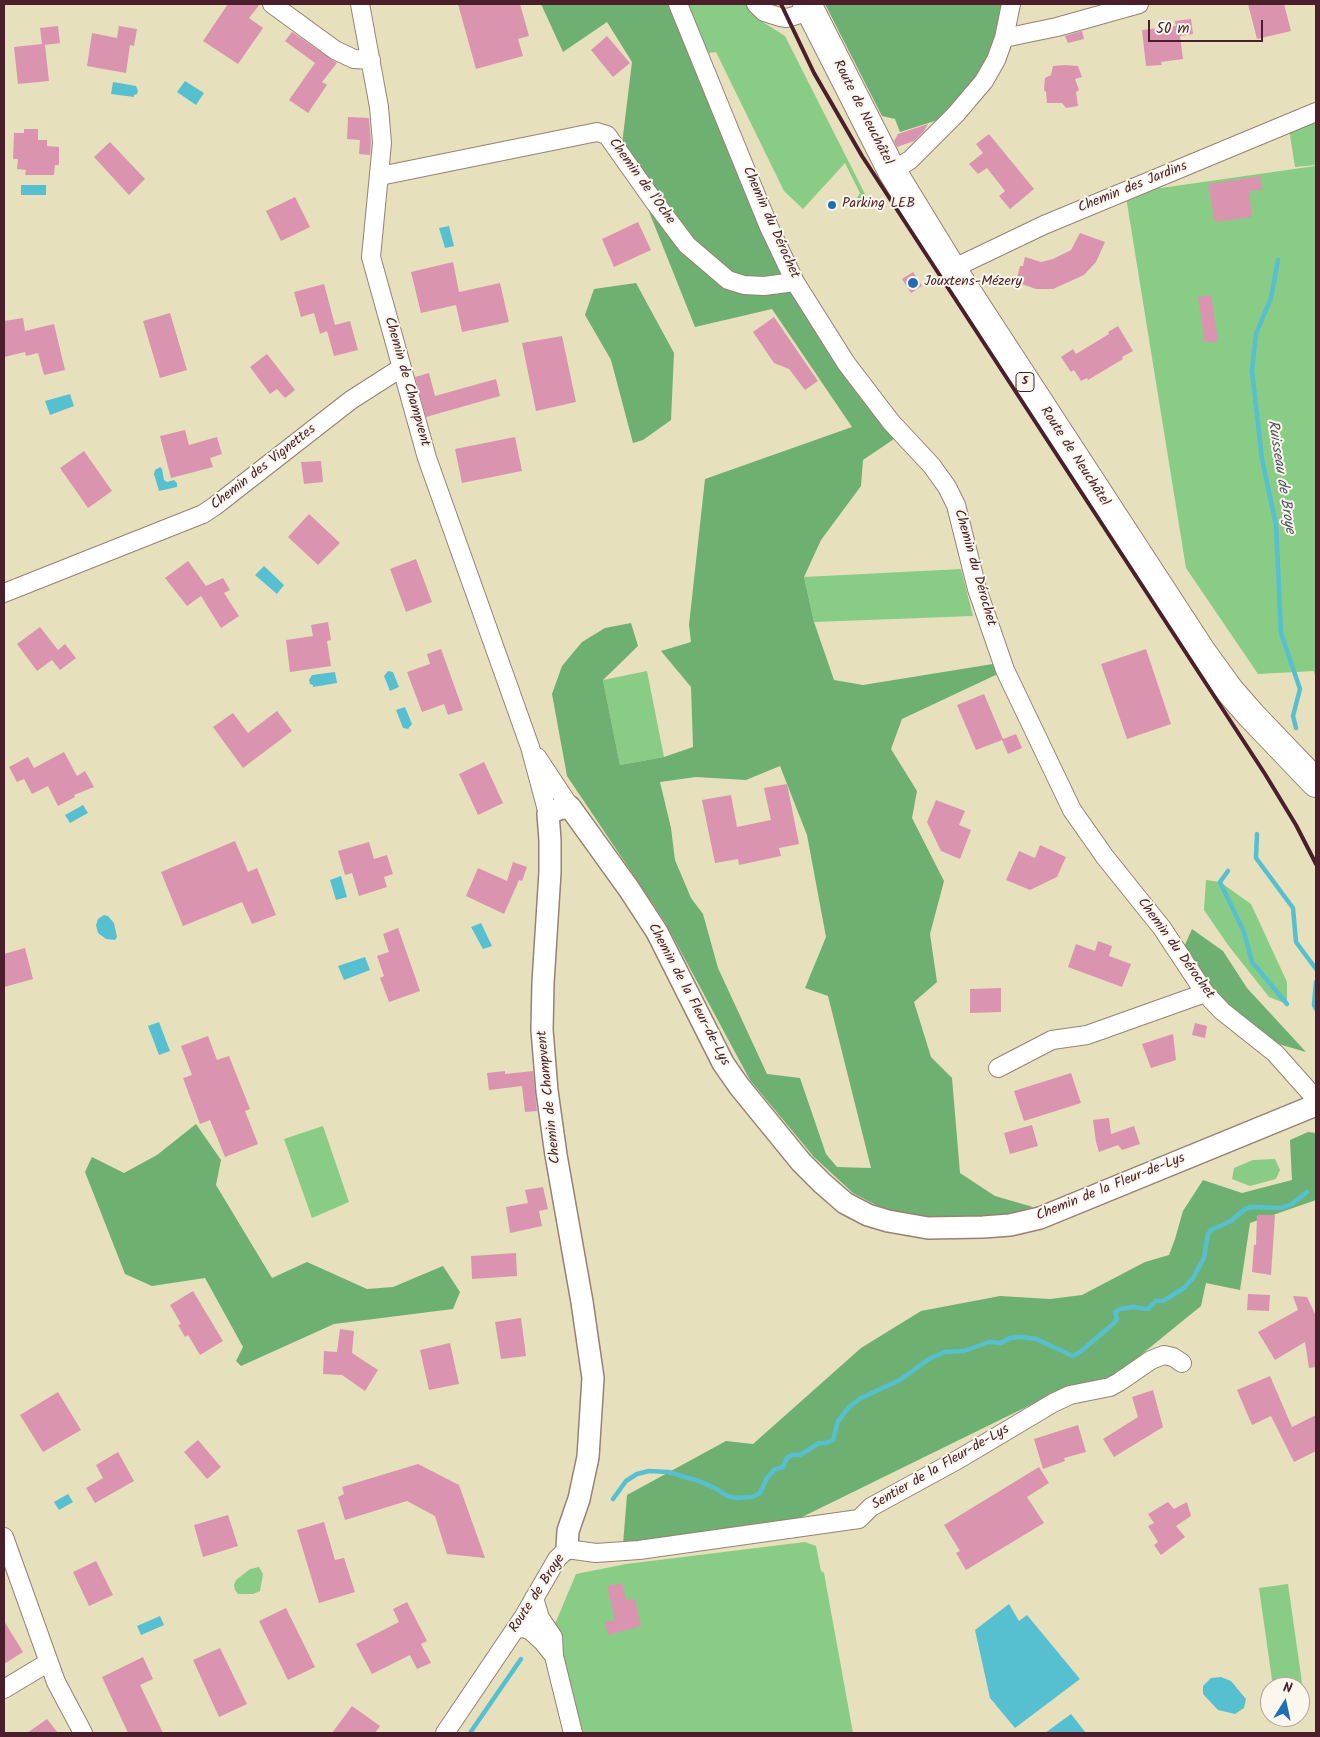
<!DOCTYPE html>
<html>
<head>
<meta charset="utf-8">
<style>
	body { margin:0 }
	#map { position:relative; width:1320px; height:1737px; overflow:hidden; background:#e6e0bd; font-family:Kalam,sans-serif }
	canvas { display:block }
	.frame { position:absolute; inset:0; border:5px solid #4a1f2b; pointer-events:none }
	.north { position:absolute; left:1260px; top:1677px; width:50px; height:50px; box-sizing:border-box; background:#fbf7ec; border:1px solid #b4a19f; border-radius:50%; rotate:10deg; font-size:14px; font-weight:700; line-height:20px; text-align:center; color:#4a1f2b }
	.north::after { content:''; display:block; margin:auto; width:18px; height:22px; background:#1f6fb2; clip-path:polygon(50% 0,100% 100%,50% 72%,0 100%) }
	.scale { position:absolute; left:1148px; top:20px; width:115px; height:22px; box-sizing:border-box; border:2px solid #4a1f2b; border-top:0; padding-left:6px; font-size:15px; line-height:18px; white-space:nowrap; color:#4a1f2b; -webkit-text-stroke:4px #fbf7ec; paint-order:stroke }
</style>
</head>
<body>
<div id="map">
<canvas width="1320" height="1737"></canvas>
<div class="frame"></div>
<div class="north">N</div>
<div class="scale">50 m</div>
</div>
<script>
const ctx = document.querySelector('canvas').getContext('2d');
ctx.lineJoin = 'round';
function paint(path, color) { ctx.fillStyle = color; ctx.fill(path, 'evenodd'); }
const toPath = rows => new Path2D(rows.map(r => 'M' + r).join(''));
function stroke(path, color, width, dash) { ctx.strokeStyle = color; ctx.lineWidth = width; ctx.lineCap = dash ? 'butt' : 'round'; ctx.setLineDash(dash || []); ctx.stroke(path); }
function drawText(font, color, halo, rows, align = 'center') {
  ctx.font = font + ' Kalam,sans-serif'; ctx.lineWidth = 4; ctx.setLineDash([]); ctx.textBaseline = 'middle'; ctx.strokeStyle = halo; ctx.fillStyle = color; for (const [text, x, y, turn = 0] of rows) {
    ctx.save(); ctx.translate(x, y); ctx.rotate((+turn || 0) * Math.PI / 180); ctx.textAlign = isNaN(turn) ? turn : align; if (halo) ctx.strokeText(text, 0, 0); ctx.fillText(text, 0, 0); ctx.restore();
  }
}
const green = toPath([
	[684,4,746,4,758,19,785,36,866,196,866,204,857,198,860,193,845,163,803,209,784,191,716,52,709,53,701,46],
	[1314,119,1316,128,1316,165,1295,167,1289,129],
	[1315,166,1316,176,1316,683,1314,671,1258,674,1186,568,1126,197,1155,184,1161,188],
	[961,569,973,616,814,622,804,577],
	[647,671,664,757,620,765,603,680],
	[1206,880,1220,882,1251,904,1287,982,1287,1004,1269,997,1228,945,1204,910],
	[323,1126,349,1202,312,1218,284,1139],
	[1275,1159,1280,1170,1276,1179,1250,1186,1232,1179,1234,1168,1253,1160],
	[805,1542,816,1546,821,1571,824,1573,853,1733,583,1733,555,1624,576,1574,626,1564],
	[259,1567,263,1574,260,1591,253,1594,238,1594,235,1590,234,1585,236,1580,250,1569],
	[1288,1584,1303,1690,1300,1691,1300,1687,1273,1687,1259,1588]
]);
const forest = toPath([
	[541,4,669,4,789,290,894,439,863,460,861,486,821,540,804,577,814,622,834,680,863,685,999,663,1002,672,902,719,891,749,917,791,912,818,944,881,930,934,937,982,914,1002,931,1057,952,1078,960,1173,995,1196,1033,1207,988,1223,893,1214,853,1193,814,1157,750,1080,665,922,567,776,552,694,562,666,582,642,605,628,631,623,638,646,603,680,620,765,664,757,693,747,691,687,661,651,691,642,689,625,705,479,852,427,772,309,695,327,622,144,632,62,607,22,563,52],
	[780,766,807,835,826,937,805,988,828,996,871,1168,837,1167,826,1154,800,1078,767,1074,718,968,703,914,691,898,675,860,671,828,660,782,696,777,746,780],
	[825,4,1003,4,1004,20,985,67,941,119,900,132,895,119,882,116],
	[636,283,674,353,671,420,643,440,633,443,611,360,585,315,594,289],
	[1192,929,1223,951,1247,988,1306,1052,1275,1043,1219,998,1184,947],
	[196,1124,221,1160,216,1185,272,1278,307,1262,367,1289,393,1287,443,1266,460,1292,453,1309,334,1324,241,1366,236,1361,243,1347,205,1278,152,1286,125,1274,85,1172,92,1157,124,1173,157,1155],
	[1308,1132,1316,1133,1316,1200,1250,1223,1240,1290,1206,1283,1201,1306,1110,1380,1065,1388,796,1520,623,1544,627,1495,726,1441,753,1444,861,1348,921,1311,1000,1296,1050,1299,1082,1295,1145,1262,1169,1255,1175,1239,1183,1211,1203,1180,1242,1193,1292,1180,1290,1140]
]);
const water = toPath([
	[185,81,204,93,196,105,177,92],
	[113,82,136,86,138,91,137,94,134,95,134,97,111,94],
	[21,185,46,185,46,195,21,195],
	[449,226,454,246,445,248,439,228],
	[70,394,74,406,50,415,45,401],
	[160,467,162,469,164,480,167,482,174,480,177,483,177,487,159,491,154,474,155,470],
	[264,566,284,585,277,594,255,575],
	[388,671,393,672,399,687,390,691,384,676],
	[335,672,337,683,313,687,313,685,310,684,309,680,312,675],
	[405,707,412,724,408,729,403,728,396,710],
	[83,805,88,813,70,823,65,815],
	[341,876,347,897,336,900,330,880],
	[104,915,108,916,114,923,117,937,115,940,106,939,98,933,96,925,98,919],
	[481,923,492,946,483,949,471,927],
	[365,957,370,970,344,980,338,966],
	[159,1022,170,1051,159,1055,148,1026],
	[68,1494,73,1502,59,1510,54,1502],
	[1009,1604,1019,1621,1027,1615,1080,1679,1015,1728,990,1698,975,1630],
	[160,1616,164,1625,141,1635,137,1626],
	[1221,1677,1231,1681,1246,1699,1244,1708,1235,1714,1218,1710,1203,1694,1203,1686,1211,1678],
	[1071,1714,1086,1733,1045,1733]
]);
const stream = toPath([
	[1278,260,1271,298,1256,334,1252,371,1262,459,1276,525,1281,633,1300,689,1293,716,1296,728],
	[1257,834,1256,858,1293,908,1296,942,1316,969],
	[1228,871,1220,882,1244,932,1252,962,1287,1004],
	[1316,982,1314,1005,1316,1009],
	[613,1499,626,1481,637,1474,649,1471,668,1472,699,1481,717,1489,727,1496,737,1498,752,1497,760,1493,767,1478,774,1470,783,1467,787,1458,792,1455,800,1455,819,1443,826,1443,833,1440,838,1421,850,1406,861,1398,900,1380,929,1359,945,1352,964,1351,989,1342,1001,1343,1010,1338,1021,1337,1036,1339,1073,1356,1080,1352,1113,1324,1117,1319,1115,1312,1120,1309,1133,1307,1148,1309,1156,1301,1163,1301,1184,1288,1193,1278,1204,1258,1208,1234,1211,1230,1231,1221,1245,1209,1251,1207,1281,1208,1292,1204,1307,1192],
	[470,1733,521,1659]
]);
const building = toPath([
	[228,4,260,4,249,18,263,28,238,64,203,41],
	[458,4,520,4,529,36,518,39,523,56,476,69],
	[1248,4,1284,4,1291,31,1257,39],
	[1191,19,1193,34,1180,36,1183,59,1161,62,1162,65,1146,66,1142,30,1176,26,1175,21],
	[58,26,60,43,45,45,49,81,18,84,14,47,42,44,40,28],
	[119,26,137,29,134,46,130,45,126,73,87,66,92,33,117,38],
	[1082,31,1084,39,1068,43,1065,36],
	[292,32,337,63,322,82,327,85,308,113,289,100,315,63,285,41],
	[607,36,630,63,613,77,591,50],
	[1065,65,1078,66,1082,77,1075,79,1079,90,1076,92,1078,106,1066,108,1062,103,1047,103,1046,92,1044,90,1045,78,1051,75,1053,66],
	[348,117,369,118,371,143,370,155,359,154,360,140,347,139],
	[928,124,924,131,914,141,897,147,894,141,898,134],
	[24,129,38,129,38,140,47,140,47,146,59,147,59,165,55,165,54,175,25,175,26,170,17,169,18,159,13,159,14,133,24,133],
	[989,134,1034,189,1010,209,999,196,1005,191,987,168,978,174,969,164,983,153,976,144],
	[110,142,145,179,129,195,94,157],
	[1260,176,1262,190,1249,191,1252,217,1215,222,1208,184],
	[295,197,310,227,281,241,266,211],
	[638,222,651,250,614,267,602,239],
	[1080,233,1105,242,1096,262,1084,275,1053,289,1036,289,1016,282,1020,266,1023,266,1025,257,1041,262,1053,259,1071,250],
	[453,262,459,292,500,283,509,322,462,332,456,305,421,313,411,272],
	[913,272,922,286,911,293,902,279],
	[324,284,335,325,350,321,358,350,334,356,327,331,320,334,314,313,301,317,294,292],
	[1211,295,1218,341,1205,343,1198,297],
	[170,313,187,370,160,378,143,321],
	[774,317,818,381,805,390,789,369,774,363,753,332],
	[23,318,25,331,54,324,65,370,44,375,38,353,26,356,25,352,4,357,4,321],
	[1118,326,1133,351,1122,357,1123,359,1088,380,1087,378,1081,381,1074,370,1071,372,1061,357,1073,349,1076,354,1109,334,1108,332],
	[562,336,576,402,536,411,522,343],
	[267,354,295,390,285,398,277,389,270,394,250,367],
	[429,373,435,396,496,379,500,396,426,417,415,377],
	[185,430,189,445,217,437,222,454,210,458,213,467,171,478,160,436],
	[515,437,522,471,462,483,455,449],
	[84,451,112,491,88,508,60,468],
	[321,461,323,482,304,484,301,462],
	[309,514,340,543,318,565,288,537],
	[416,559,432,602,406,612,390,569],
	[188,561,206,586,223,578,230,590,224,593,239,616,221,628,201,596,187,606,165,578],
	[328,622,331,640,327,641,331,666,290,672,286,640,313,636,311,625],
	[40,627,58,650,65,644,76,658,60,670,52,660,37,671,17,644],
	[441,649,463,710,448,715,444,704,422,712,407,672,430,664,427,654],
	[1146,649,1171,724,1127,739,1101,664],
	[984,694,1003,739,1016,734,1022,748,1008,754,1002,740,976,750,957,705],
	[277,711,292,731,243,768,213,727,233,713,248,733],
	[64,752,77,776,85,771,94,787,74,795,75,797,58,806,48,786,32,794,24,779,17,782,9,767,28,757,34,768],
	[484,762,503,803,478,815,459,774],
	[787,784,799,844,779,848,781,856,739,865,738,859,715,863,702,800,731,795,737,827,771,820,764,788],
	[936,800,965,811,959,825,971,830,960,859,941,851,927,822],
	[235,841,248,872,257,868,276,915,252,924,242,902,183,926,161,872],
	[369,842,374,859,387,855,393,874,384,877,387,887,359,896,352,873,345,875,338,851],
	[1040,845,1066,857,1057,877,1030,890,1006,880,1019,851,1035,858],
	[513,862,527,867,522,881,519,880,504,914,466,896,478,868,507,881],
	[398,928,420,991,389,1002,380,978,384,976,377,956,389,952,383,934],
	[1098,941,1112,946,1109,956,1131,964,1122,987,1068,967,1076,944,1095,951],
	[25,948,33,979,4,987,4,954],
	[1001,988,1001,1012,970,1013,970,989],
	[1195,1023,1207,1026,1205,1038,1192,1035],
	[1173,1034,1176,1060,1151,1068,1142,1044],
	[208,1036,217,1060,229,1056,250,1109,245,1111,258,1144,225,1157,210,1120,200,1124,183,1078,192,1075,181,1046],
	[505,1071,505,1074,533,1071,537,1111,525,1112,522,1086,489,1090,487,1073],
	[1071,1073,1081,1103,1024,1121,1014,1091],
	[1109,1118,1111,1134,1134,1126,1140,1144,1122,1150,1118,1145,1099,1152,1096,1142,1093,1120],
	[1032,1125,1038,1146,1010,1154,1004,1133],
	[543,1187,548,1209,539,1211,542,1226,510,1233,506,1207,528,1203,525,1190],
	[1257,1215,1275,1215,1271,1275,1252,1272,1254,1245,1256,1245],
	[516,1253,517,1276,472,1279,471,1256],
	[193,1291,223,1341,200,1355,188,1335,185,1337,178,1325,181,1324,170,1305],
	[1248,1294,1270,1295,1269,1311,1247,1310],
	[1293,1296,1307,1297,1316,1316,1316,1367,1309,1368,1305,1342,1275,1360,1258,1332,1298,1310],
	[521,1318,526,1356,501,1359,495,1322],
	[340,1329,354,1331,352,1353,378,1370,365,1391,342,1375,323,1374,324,1351,337,1352],
	[450,1343,459,1384,429,1390,420,1350],
	[1270,1376,1292,1427,1316,1415,1316,1451,1294,1462,1271,1416,1252,1425,1237,1390],
	[1153,1390,1163,1427,1114,1457,1103,1439,1138,1417,1132,1397],
	[58,1392,81,1430,43,1452,20,1415],
	[1078,1425,1086,1452,1064,1458,1065,1461,1043,1469,1034,1439],
	[198,1440,221,1467,207,1479,184,1452],
	[118,1452,134,1481,95,1503,86,1488,103,1478,96,1465],
	[418,1464,459,1485,485,1558,447,1554,435,1516,407,1501,345,1520,338,1497,344,1494,342,1487],
	[1039,1467,1049,1483,1027,1497,1044,1523,966,1570,956,1553,960,1551,944,1525],
	[1168,1502,1174,1509,1187,1502,1191,1516,1176,1526,1185,1537,1161,1555,1154,1545,1158,1542,1148,1526,1154,1523,1148,1514],
	[228,1515,238,1546,203,1557,194,1525],
	[324,1522,335,1560,344,1558,355,1592,319,1603,297,1530],
	[96,1561,113,1595,89,1606,73,1572],
	[622,1583,626,1600,635,1599,641,1626,608,1635,605,1622,615,1620,607,1586],
	[407,1602,427,1641,421,1644,431,1663,417,1669,410,1655,372,1674,356,1644,399,1622,393,1609],
	[286,1608,315,1667,288,1680,259,1621],
	[4,1621,23,1652,4,1664],
	[220,1648,247,1704,219,1717,193,1660],
	[143,1657,153,1679,140,1685,163,1733,128,1733,102,1677],
	[352,1706,380,1726,375,1733,332,1733],
	[47,1719,58,1733,27,1733]
]);
const minor = toPath([
	[272,4,335,50,354,59,371,60],
	[360,4,379,107,382,143,371,257,427,458,530,747,548,814],
	[678,4,769,227,795,282,846,363,891,422,932,466,947,487,956,505,977,589,1005,670,1072,810,1105,857,1162,928,1205,993,1222,1011,1275,1053,1316,1099],
	[756,4,764,12,780,17,787,18,810,11],
	[1004,38,1057,27,1139,4],
	[892,171,910,160,956,114,984,81,996,60,1004,38,1011,4],
	[380,176,597,132,607,135,653,200,687,245,728,280,744,285,764,286,795,282],
	[952,269,1044,225,1316,112],
	[4,593,203,514,215,506,351,400,401,368],
	[537,757,570,807],
	[998,1068,1052,1040,1087,1035,1205,993],
	[4,1537,56,1682,83,1733],
	[534,1598,540,1618,553,1637,554,1656,573,1733],
	[515,1629,524,1628,531,1631,542,1641,554,1656],
	[4,1689,49,1662],
	[445,1733,524,1616,557,1559,567,1549,596,1553,639,1550,859,1519,871,1507,959,1459,1053,1403,1070,1395,1110,1387,1119,1382,1151,1360,1164,1355,1173,1357,1182,1363]
]);
const tertiary = toPath([
	[567,1549,568,1531,579,1499,588,1457,593,1378,582,1302,556,1155,547,1091,542,1030,543,983,550,872,550,840,548,814,559,809,570,807,629,889,657,932,723,1063,739,1086,801,1162,822,1183,845,1203,868,1215,888,1221,928,1228,983,1227,1010,1225,1040,1218,1316,1105]
]);
const primary = toPath([
	[807,4,892,171,952,269,1201,651,1230,691,1251,715,1316,783]
]);
const rail = toPath([
	[781,4,814,73,862,156,1265,774,1296,825,1316,864]
]);
const markers = [
	[832,205,5,"#1f6fb2"],
	[913,283,6,"#1f6fb2"]
];
const shields = [
	[1025,382,18]
];
const shieldNames = [
	["5",1025,382]
];
const streetNames = [
	["Route de Neuchâtel",862,113,63],
	["Chemin de l'Oche",641,182,54],
	["Chemin des Jardins",1133,188,-22],
	["Chemin du Dérochet",770,223,66],
	["Chemin de Champvent",406,382,74],
	["Route de Neuchâtel",1074,457,57],
	["Chemin des Vignettes",264,468,-38],
	["Chemin du Dérochet",974,568,74],
	["Chemin du Dérochet",1175,949,54],
	["Chemin de la Fleur-de-Lys",688,995,62],
	["Chemin de Champvent",550,1097,-96],
	["Chemin de la Fleur-de-Lys",1111,1188,-22],
	["Sentier de la Fleur-de-Lys",941,1468,-30],
	["Route de Broye",538,1594,-57]
];
const poiNames = [
	["Parking LEB",842,205],
	["Jouxtens-Mézery",924,283]
];
const waterNames = [
	["Ruisseau de Broye",1280,477,81]
];
paint(green, '#89cc85');
paint(forest, '#6eb072');
paint(water, '#56c0d0');
stroke(stream, '#56c0d0', 4.5);
paint(building, '#da94b0');
stroke(minor, '#988074', 20);
stroke(tertiary, '#988074', 24);
stroke(primary, '#988074', 30);
stroke(minor, '#fff', 18);
stroke(tertiary, '#fff', 21);
stroke(primary, '#fff', 28);
stroke(rail, '#4a1f2b', 4);
for (const [x, y, r, color] of markers) { const dot = new Path2D(); dot.arc(x, y, r, 0, 2 * Math.PI); ctx.fillStyle = color; ctx.fill(dot); stroke(dot, '#fbf7ec', 2); }
for (const [x, y, w] of shields) { const box = new Path2D(); box.roundRect(x - w / 2, y - 9.5, w, 19, 4); ctx.fillStyle = '#fbf7ec'; ctx.fill(box); stroke(box, '#4a1f2b', 1); }
drawText('bold 12px', '#4a1f2b', null, shieldNames);
drawText('14px', '#4a1f2b', '#fbf7ec', streetNames);
drawText('14px', '#4a1f2b', '#fbf7ec', poiNames, 'left');
drawText('italic 15px', '#4e5765', '#fbf7ec', waterNames);
</script>
</body>
</html>
